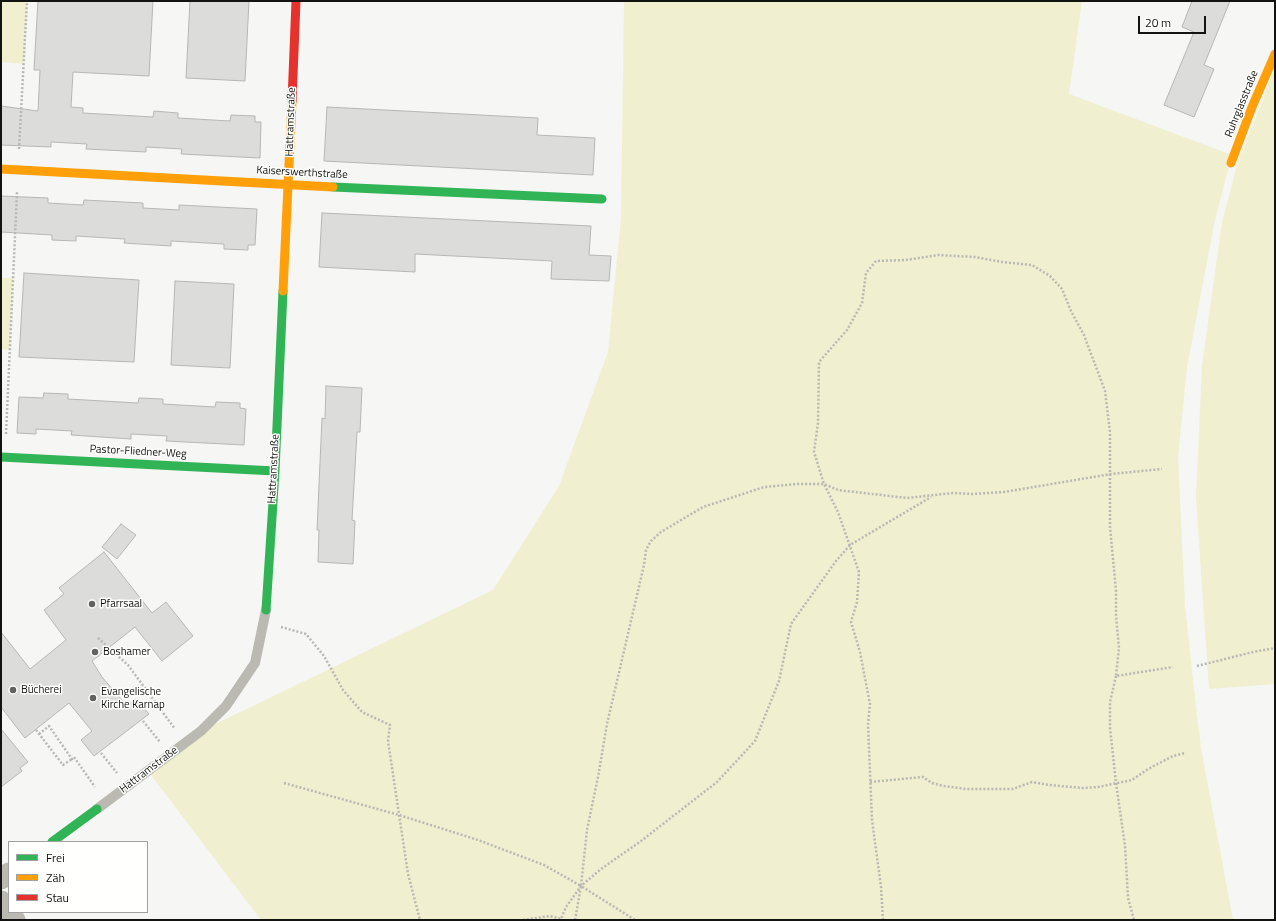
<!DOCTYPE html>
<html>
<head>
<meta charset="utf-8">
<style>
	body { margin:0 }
	#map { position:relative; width:1276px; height:921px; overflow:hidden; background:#f6f6f4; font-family:"Titillium Web",sans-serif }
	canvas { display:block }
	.frame { position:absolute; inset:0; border:2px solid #131311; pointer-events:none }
	.legend { position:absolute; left:8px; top:841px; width:140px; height:72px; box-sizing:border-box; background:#fffffe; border:1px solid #a1a19f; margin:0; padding:5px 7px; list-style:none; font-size:12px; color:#131311 }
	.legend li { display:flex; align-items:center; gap:8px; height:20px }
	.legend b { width:20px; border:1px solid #a1a19f }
	.scale { position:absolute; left:1138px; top:16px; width:68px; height:18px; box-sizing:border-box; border:2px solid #131311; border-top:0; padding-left:5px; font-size:12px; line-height:14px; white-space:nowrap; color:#131311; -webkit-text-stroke:3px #fffffe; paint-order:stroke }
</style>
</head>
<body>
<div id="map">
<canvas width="1276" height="921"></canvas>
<div class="frame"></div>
<ul class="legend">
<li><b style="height:5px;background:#30b455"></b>Frei</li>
<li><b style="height:5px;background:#ff9f0a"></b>Zäh</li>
<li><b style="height:5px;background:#e5322d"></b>Stau</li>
</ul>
<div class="scale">20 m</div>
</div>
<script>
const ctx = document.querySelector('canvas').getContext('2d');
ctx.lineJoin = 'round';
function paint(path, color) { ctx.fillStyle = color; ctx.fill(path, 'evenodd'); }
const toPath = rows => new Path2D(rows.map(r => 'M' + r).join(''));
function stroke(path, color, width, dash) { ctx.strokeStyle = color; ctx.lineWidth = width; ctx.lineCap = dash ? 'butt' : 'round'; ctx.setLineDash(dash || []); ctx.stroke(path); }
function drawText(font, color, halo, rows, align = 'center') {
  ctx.font = font + ' "Titillium Web",sans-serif'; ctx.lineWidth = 3; ctx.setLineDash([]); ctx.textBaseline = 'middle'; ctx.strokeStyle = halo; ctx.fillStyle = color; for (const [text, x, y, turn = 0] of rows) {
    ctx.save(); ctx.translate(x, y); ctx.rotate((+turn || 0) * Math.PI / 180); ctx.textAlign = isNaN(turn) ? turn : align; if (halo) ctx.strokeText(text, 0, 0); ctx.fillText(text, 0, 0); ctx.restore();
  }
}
const green = toPath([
	[1,1,27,1,24,64,1,62],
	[624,1,1082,1,1069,94,1232,155,1215,220,1187,367,1178,457,1185,606,1196,707,1201,748,1233,920,261,920,148,771,201,731,493,590,559,486,608,352,621,219],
	[1275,68,1275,684,1209,689,1196,497,1202,366,1222,222,1238,162],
	[1,278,13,278,10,350,1,349]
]);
const building = toPath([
	[38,1,153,1,149,76,73,72,71,107,83,108,83,113,153,117,154,111,178,113,178,118,230,121,231,115,255,116,255,122,261,122,260,158,181,154,182,149,146,147,146,152,86,149,87,144,51,142,51,147,1,145,1,106,38,111,40,70,34,70,38,1],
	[190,1,249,1,245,81,186,78,190,1],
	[1192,1,1230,1,1204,65,1214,69,1194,117,1164,105,1194,32,1182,27,1192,1],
	[327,107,538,118,537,135,595,138,593,175,324,161,327,107],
	[1,196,48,198,48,203,83,205,84,200,143,203,143,208,179,210,179,205,257,209,255,245,248,245,248,250,224,249,224,244,171,241,171,246,124,243,125,239,76,236,76,241,52,240,52,235,1,232,1,196],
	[322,213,591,226,589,255,611,256,609,281,551,279,552,261,415,254,415,272,319,267,322,213],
	[24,273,139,280,134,362,19,357,24,273],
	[175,281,234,284,230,368,171,365,175,281],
	[326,386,362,388,360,432,357,432,352,520,355,521,353,564,318,562,319,530,317,530,322,418,325,419,326,386],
	[44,393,68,394,68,399,138,403,139,398,163,399,163,404,215,407,216,402,240,403,240,408,246,409,244,445,166,441,167,436,131,434,131,439,71,435,72,431,36,429,36,434,17,433,19,397,43,398,44,393],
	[121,524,136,535,117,559,102,547,121,524],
	[104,552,152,613,166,602,193,636,162,661,135,627,92,661,102,677,127,706,136,699,149,714,94,756,81,740,92,731,69,703,25,738,1,707,1,632,30,669,66,640,44,610,64,594,59,588,104,552],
	[1,729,28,762,20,768,22,771,1,787,1,729]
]);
const path = toPath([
	[19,149,27,1],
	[6,434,17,192],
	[281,627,306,634,324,656,343,690,362,712,390,725,388,741,408,874,420,920],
	[98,638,128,665,175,729],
	[1197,666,1253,652,1275,648],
	[1116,676,1110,702,1110,728,1116,783,1125,846,1128,898,1134,920],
	[143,721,160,742],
	[36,730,63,765,72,759],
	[39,734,49,726,72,759,74,757,95,787],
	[101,753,117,773],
	[870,782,923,777,932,783,944,786,966,789,1013,789,1032,782,1049,785,1083,788,1098,787,1132,780,1148,769,1173,756,1185,753],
	[284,783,399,815,478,840,544,865,581,886,587,830,598,777,607,724,644,565,646,550,651,541,661,532,703,507,764,487,797,484,824,484,838,490,907,498,953,493,973,494,1004,492,1111,474,1162,469],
	[523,920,550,916,561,919,566,907,581,886,601,869,641,841,717,782,755,741,779,681,791,624,836,561,850,545,931,497],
	[575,920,581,886,635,920],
	[883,920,881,887,872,820,868,724,870,704,860,652,851,622,857,602,859,572,838,512,824,484,814,452,818,423,819,362,847,330,862,303,866,273,876,261,906,260,938,255,975,257,1002,262,1032,265,1050,276,1062,289,1071,311,1084,335,1105,391,1110,432,1110,527,1116,591,1116,616,1119,648,1116,676,1173,667]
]);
const lane = toPath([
	[97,809,201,731,226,706,255,663,266,610]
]);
const street = toPath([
	[1,879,9,873],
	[1,901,15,920]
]);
const fast = toPath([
	[333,187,602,199],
	[1,457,275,471],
	[266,610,275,471,283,291],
	[52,842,97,809]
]);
const slow = toPath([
	[1231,163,1252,107,1275,54],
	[1,169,333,187],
	[283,291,292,101]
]);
const jam = toPath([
	[292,101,296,1]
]);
const markers = [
	[92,604,4,"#626260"],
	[95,652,4,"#626260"],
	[13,690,4,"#626260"],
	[93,698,4,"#626260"]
];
const streetNames = [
	["Ruhrglasstraße",1242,104,-68],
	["Hattramstraße",291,122,-88],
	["Kaiserswerthstraße",302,173,3],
	["Pastor-Fliedner-Weg",138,452,3],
	["Hattramstraße",274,469,-87],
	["Hattramstraße",149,770,-37]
];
const poiNames = [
	["Pfarrsaal",100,604],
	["Boshamer",103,652],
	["Bücherei",21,690],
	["Evangelische",101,692],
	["Kirche Karnap",101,705]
];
paint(green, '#f0efcf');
paint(building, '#dcdcda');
stroke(building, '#b6b6b4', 1);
stroke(path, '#b8b8b3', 2.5, [2, 2]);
stroke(lane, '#babab2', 10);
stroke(street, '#babab2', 21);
stroke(fast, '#30b455', 9);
stroke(slow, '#ff9f0a', 9);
stroke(jam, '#e5322d', 9);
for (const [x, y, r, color] of markers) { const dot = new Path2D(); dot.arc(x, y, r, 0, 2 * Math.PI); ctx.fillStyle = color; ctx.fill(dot); stroke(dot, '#fffffe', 1.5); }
drawText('11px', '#131311', '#fffffe', streetNames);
drawText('11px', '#131311', '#fffffe', poiNames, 'left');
</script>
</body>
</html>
